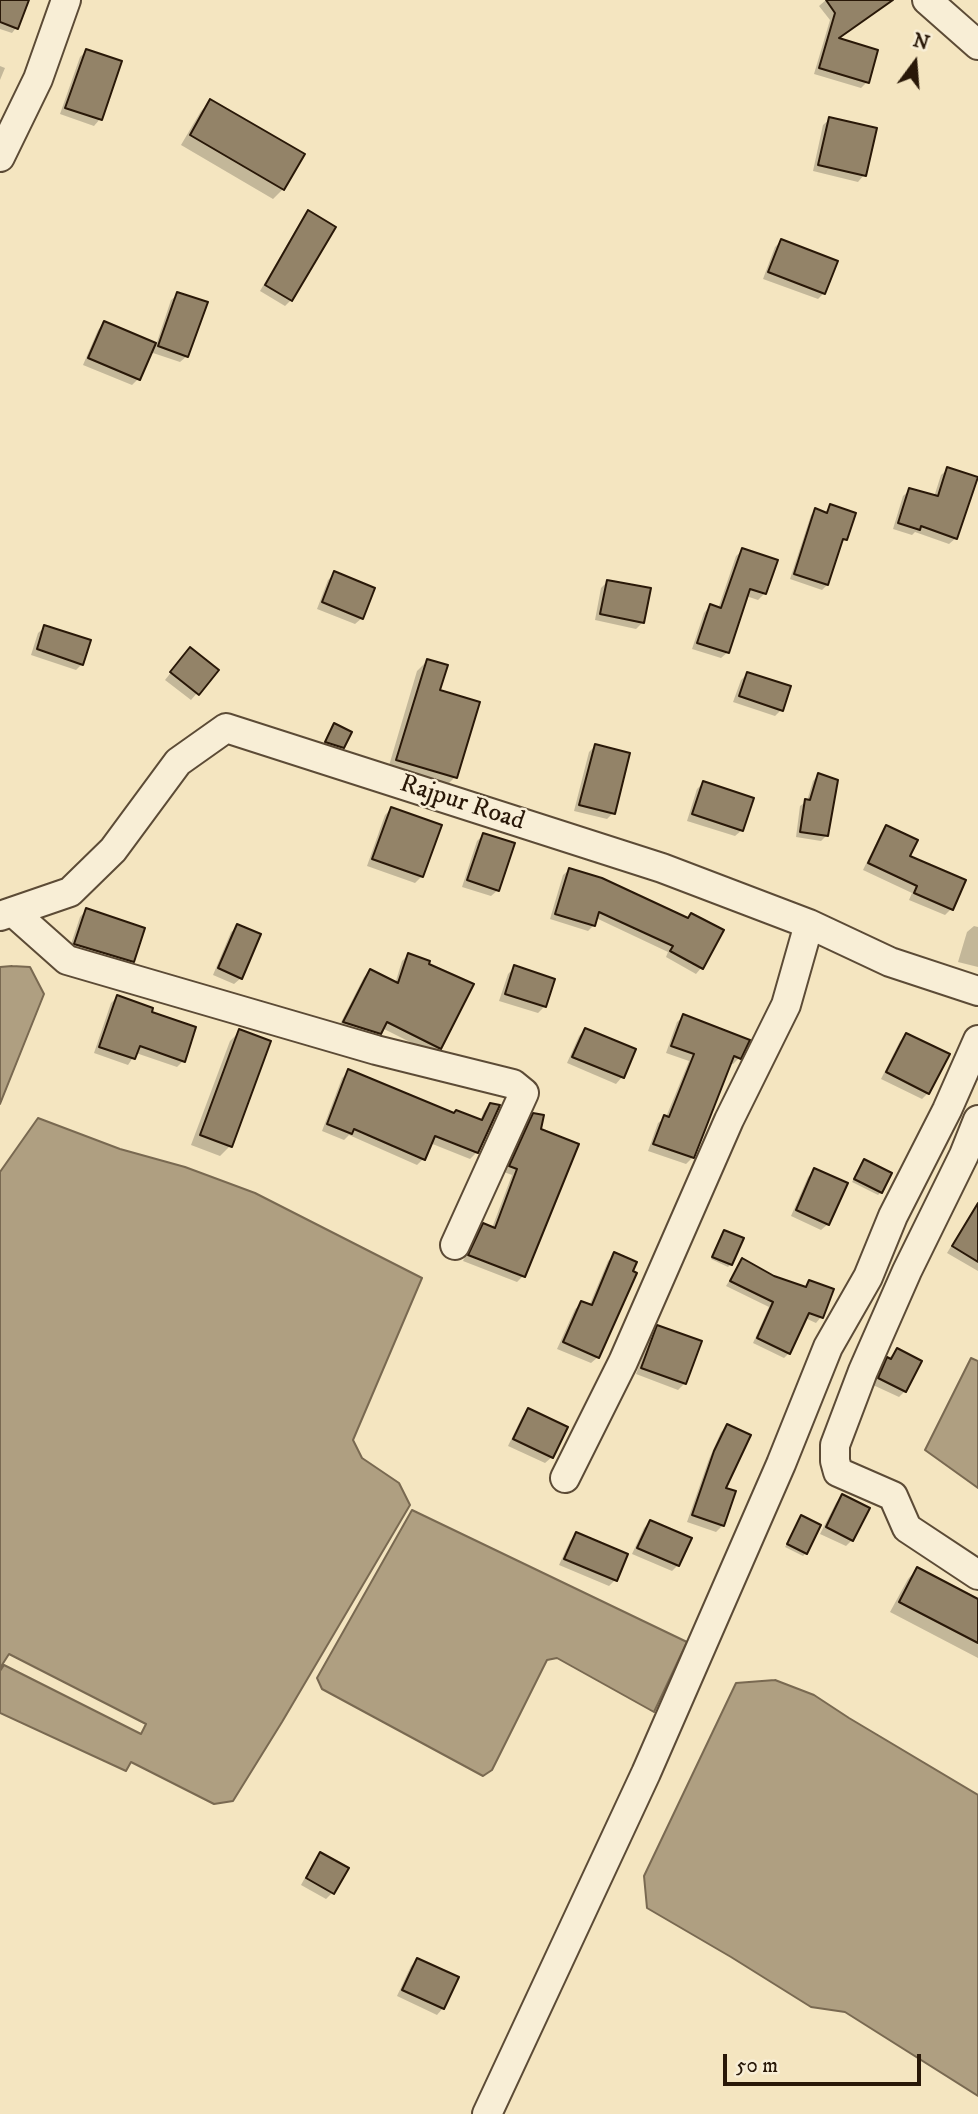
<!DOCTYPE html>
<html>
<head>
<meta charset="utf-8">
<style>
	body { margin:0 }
	#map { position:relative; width:978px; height:2114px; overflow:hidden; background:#f4e5c0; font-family:"IM FELL DW Pica",serif }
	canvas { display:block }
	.north { position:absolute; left:880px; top:28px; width:70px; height:70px; -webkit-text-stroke:5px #f8eed6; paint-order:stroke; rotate:16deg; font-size:19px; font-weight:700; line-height:28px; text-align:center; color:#291808 }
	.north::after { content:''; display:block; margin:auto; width:24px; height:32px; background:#291808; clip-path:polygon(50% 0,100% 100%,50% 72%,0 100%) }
	.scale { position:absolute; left:723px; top:2054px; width:198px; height:32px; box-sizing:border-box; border:4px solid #291808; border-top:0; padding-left:9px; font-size:21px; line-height:24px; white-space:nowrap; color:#291808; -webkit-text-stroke:5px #f8eed6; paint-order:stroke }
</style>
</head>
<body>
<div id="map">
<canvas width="978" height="2114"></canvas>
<div class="north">N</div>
<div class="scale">50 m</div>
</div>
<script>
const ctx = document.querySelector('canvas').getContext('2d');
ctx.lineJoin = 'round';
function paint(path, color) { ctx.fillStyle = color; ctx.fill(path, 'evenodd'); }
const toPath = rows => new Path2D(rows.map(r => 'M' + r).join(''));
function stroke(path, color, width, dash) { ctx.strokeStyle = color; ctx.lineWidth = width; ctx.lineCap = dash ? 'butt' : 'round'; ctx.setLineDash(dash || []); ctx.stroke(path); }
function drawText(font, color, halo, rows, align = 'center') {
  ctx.font = font + ' "IM FELL DW Pica",serif'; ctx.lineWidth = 5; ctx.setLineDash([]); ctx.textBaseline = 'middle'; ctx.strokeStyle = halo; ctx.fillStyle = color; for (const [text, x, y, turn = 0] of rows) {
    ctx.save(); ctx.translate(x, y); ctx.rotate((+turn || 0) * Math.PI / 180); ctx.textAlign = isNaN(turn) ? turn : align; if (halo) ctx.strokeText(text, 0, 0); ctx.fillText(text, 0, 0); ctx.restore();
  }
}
const water = toPath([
	[12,966,30,967,44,994,0,1104,0,967,12,966],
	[38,1118,120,1149,185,1167,255,1193,422,1278,353,1440,362,1458,399,1483,410,1505,282,1722,233,1801,214,1804,131,1762,126,1771,0,1713,0,1671,4,1665,141,1734,146,1724,9,1654,0,1668,0,1172,38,1118],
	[971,1358,978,1361,978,1488,925,1450,971,1358],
	[412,1510,687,1642,654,1712,557,1658,547,1660,492,1770,483,1776,322,1689,317,1678,412,1510],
	[775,1680,814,1695,849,1718,978,1795,978,2096,845,2012,811,2007,731,1957,647,1908,644,1876,736,1683,775,1680]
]);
const shadow = toPath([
	[0,0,27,0,16,28,12,33,0,29],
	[826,0,870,0,877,10,837,40,867,82,861,88,814,74,830,20,819,6],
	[86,51,100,119,94,126,60,114,80,57],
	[0,66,5,68,0,80],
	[211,101,283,189,273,199,181,145,201,111],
	[830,119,864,175,858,182,813,171,823,125],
	[308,212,291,300,285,306,260,291,302,219],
	[781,241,824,293,818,299,763,279,775,247],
	[178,294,187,356,180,362,150,352,138,379,132,385,83,365,98,330,104,323,156,345,171,300],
	[948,469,956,538,949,544,915,532,912,535,893,529,903,496,910,490,934,497,941,475],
	[830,506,845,539,840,545,827,585,822,590,790,579,811,515,816,510,824,514],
	[743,550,776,561,764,594,758,600,746,596,728,652,721,658,692,649,704,613,710,606,718,609,736,556],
	[335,573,362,618,355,624,317,609,328,580],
	[607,582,643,622,636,629,595,620,601,588],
	[45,627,82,664,76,670,31,655,38,633],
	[184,656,217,670,191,700,165,680],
	[427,661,438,691,455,777,445,787,388,769,417,671],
	[747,674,781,710,775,716,733,702,741,680],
	[334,726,342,747,339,750,323,745],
	[595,746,613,813,607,819,574,811,589,752],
	[818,775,827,835,821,841,796,837,800,806,807,801,813,781],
	[703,783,742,830,735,836,687,821,697,789],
	[391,809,422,876,415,883,367,866,385,815],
	[887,827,908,857,951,909,945,915,909,900,912,893,863,870,881,833],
	[483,835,498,890,491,896,462,887,477,841],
	[569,870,687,919,691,915,701,968,696,974,666,957,668,952,596,918,594,925,588,931,550,919,563,875],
	[86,910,132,961,126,968,69,950,80,917],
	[238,926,241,978,234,984,213,975,231,932],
	[974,926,978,927,978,967,958,962,967,932],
	[408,955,440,1048,434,1054,382,1028,374,1039,338,1028,364,977,370,971,395,984,402,961],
	[515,967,553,980,544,1007,538,1013,499,1001,508,974],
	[117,997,150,1013,183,1061,177,1067,136,1053,128,1065,94,1053,111,1003],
	[684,1016,739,1058,733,1064,730,1063,693,1157,686,1164,648,1151,658,1123,666,1117,689,1061,666,1053,677,1022],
	[585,1030,622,1077,616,1084,567,1063,579,1036],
	[240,1031,230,1146,220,1156,191,1145,230,1041],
	[907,1035,928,1093,922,1099,881,1079,900,1041],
	[349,1071,453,1115,480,1121,484,1111,490,1105,477,1152,470,1159,430,1143,423,1159,417,1165,349,1135,344,1140,322,1131,342,1078],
	[534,1115,539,1130,577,1145,523,1276,517,1282,463,1261,478,1231,484,1225,492,1228,512,1175,504,1172,528,1121],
	[864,1161,881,1192,878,1195,852,1182],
	[815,1170,828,1224,821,1230,791,1216,808,1177],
	[973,1214,978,1217,978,1271,947,1253,967,1220],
	[724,1232,731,1264,728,1267,711,1259],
	[614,1255,598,1357,591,1363,557,1349,575,1309,582,1303,589,1306,608,1261],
	[742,1260,774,1277,804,1288,809,1282,821,1317,816,1323,805,1318,789,1353,784,1358,753,1343,769,1307,726,1286],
	[658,1327,685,1383,678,1390,636,1374,652,1333],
	[897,1350,905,1391,899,1397,873,1385,881,1366],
	[528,1410,552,1457,545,1463,508,1446,522,1417],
	[728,1426,723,1525,716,1532,687,1522,709,1459,721,1432],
	[842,1496,852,1540,846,1546,820,1534,836,1503],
	[801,1517,806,1553,803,1556,785,1547],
	[650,1522,678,1565,672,1571,632,1554,644,1528],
	[576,1534,615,1580,609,1586,559,1565,570,1541],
	[917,1569,978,1601,978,1658,890,1612,908,1579],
	[321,1854,333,1892,326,1899,301,1885,314,1861],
	[417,1960,443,2008,437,2015,397,1996,411,1966]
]);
const building = toPath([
	[0,0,29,0,18,29,0,22,0,0],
	[826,0,893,0,839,38,878,50,869,83,819,68,835,13,826,0],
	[86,49,122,61,102,120,65,108,86,49],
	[210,99,305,154,284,190,190,135,210,99],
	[829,117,877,128,866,176,818,165,829,117],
	[308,210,336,227,292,301,265,285,308,210],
	[781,239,838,261,825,294,768,272,781,239],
	[177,292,208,302,188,357,158,346,177,292],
	[104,321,156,343,140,380,88,358,104,321],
	[947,467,978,477,957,539,921,526,920,530,898,523,909,488,938,496,947,467],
	[830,504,856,513,847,540,843,539,828,585,794,574,815,508,827,513,830,504],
	[742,548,778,560,766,594,750,589,729,653,697,643,710,604,721,608,742,548],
	[334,571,375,588,363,619,322,602,334,571],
	[607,580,651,588,644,623,600,614,607,580],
	[44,625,91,640,83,665,37,649,44,625],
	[190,647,219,670,199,695,170,672,190,647],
	[427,659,448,665,440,690,480,702,457,778,396,760,427,659],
	[747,672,791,686,783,711,739,696,747,672],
	[334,723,352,732,344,748,325,742,334,723],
	[595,744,630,753,615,814,579,805,595,744],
	[818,773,838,780,828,836,800,832,805,799,810,800,818,773],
	[703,781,754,798,743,831,692,814,703,781],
	[391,807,442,825,423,877,372,859,391,807],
	[886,825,918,840,910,856,966,880,953,910,914,893,917,886,868,863,886,825],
	[483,833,515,843,499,891,467,880,483,833],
	[569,868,602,878,688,918,691,913,724,930,703,969,670,951,673,946,599,912,595,926,555,914,569,868],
	[86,908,145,928,134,962,74,944,86,908],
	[237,924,261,934,242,979,218,968,237,924],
	[408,953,430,961,429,964,474,984,441,1049,387,1022,381,1034,343,1022,370,969,398,983,408,953],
	[514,965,555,979,546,1007,505,994,514,965],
	[117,995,153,1008,152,1012,196,1027,185,1062,140,1046,135,1059,99,1047,117,995],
	[683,1014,750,1040,741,1059,734,1056,694,1158,653,1144,664,1115,669,1117,694,1054,671,1046,683,1014],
	[585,1028,636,1049,624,1078,572,1057,585,1028],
	[239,1029,271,1041,232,1147,200,1135,239,1029],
	[906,1033,950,1054,929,1094,886,1072,906,1033],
	[348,1069,454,1113,456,1110,482,1120,490,1103,500,1105,478,1153,435,1136,425,1160,354,1129,352,1134,327,1124,348,1069],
	[533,1113,544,1115,541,1129,579,1144,525,1277,468,1255,483,1223,495,1228,517,1169,509,1166,533,1113],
	[864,1159,892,1173,882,1193,854,1179,864,1159],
	[814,1168,848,1183,829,1225,796,1210,814,1168],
	[978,1203,978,1262,952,1246,978,1203],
	[724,1230,744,1238,732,1265,712,1257,724,1230],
	[614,1252,637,1262,633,1271,637,1273,599,1358,563,1342,581,1301,592,1305,614,1252],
	[742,1258,774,1276,806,1287,809,1280,834,1289,823,1318,809,1313,790,1354,757,1338,773,1302,730,1281,742,1258],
	[657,1325,702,1341,686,1384,641,1368,657,1325],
	[897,1348,922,1361,906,1392,878,1378,887,1357,891,1359,897,1348],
	[528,1408,568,1427,553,1458,513,1439,528,1408],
	[727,1424,751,1435,726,1488,736,1491,724,1526,692,1515,714,1451,727,1424],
	[842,1494,870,1508,853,1541,826,1527,842,1494],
	[801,1515,821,1525,807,1554,787,1544,801,1515],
	[650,1520,692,1538,679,1566,637,1548,650,1520],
	[576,1532,628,1554,617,1581,564,1559,576,1532],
	[917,1567,978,1599,978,1643,899,1602,917,1567],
	[320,1852,349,1868,334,1894,306,1878,320,1852],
	[417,1958,459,1977,444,2009,402,1990,417,1958]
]);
const minor = toPath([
	[927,0,978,45],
	[0,157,38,79,66,0],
	[13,912,67,960,376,1050,513,1084,524,1093,455,1245],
	[0,916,70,892,113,850,178,762,226,728,662,868,809,924,890,962,978,991],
	[978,1120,964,1155,907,1271,863,1371,835,1445,835,1461,838,1472,893,1496,907,1528,978,1575],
	[565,1478,623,1362,729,1120,786,1005,809,924],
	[487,2114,646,1773,781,1464,828,1347,868,1277,893,1216,947,1110,978,1040]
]);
const streetNames = [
	["Rajpur Road",462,804,18]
];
paint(water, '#af9f81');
stroke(water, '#796951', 2);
paint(shadow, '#0003');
paint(building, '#938368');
stroke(building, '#291808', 2);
stroke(minor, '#5c4b36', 32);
stroke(minor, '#f8eed6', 28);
drawText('26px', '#291808', '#f8eed6', streetNames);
</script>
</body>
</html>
